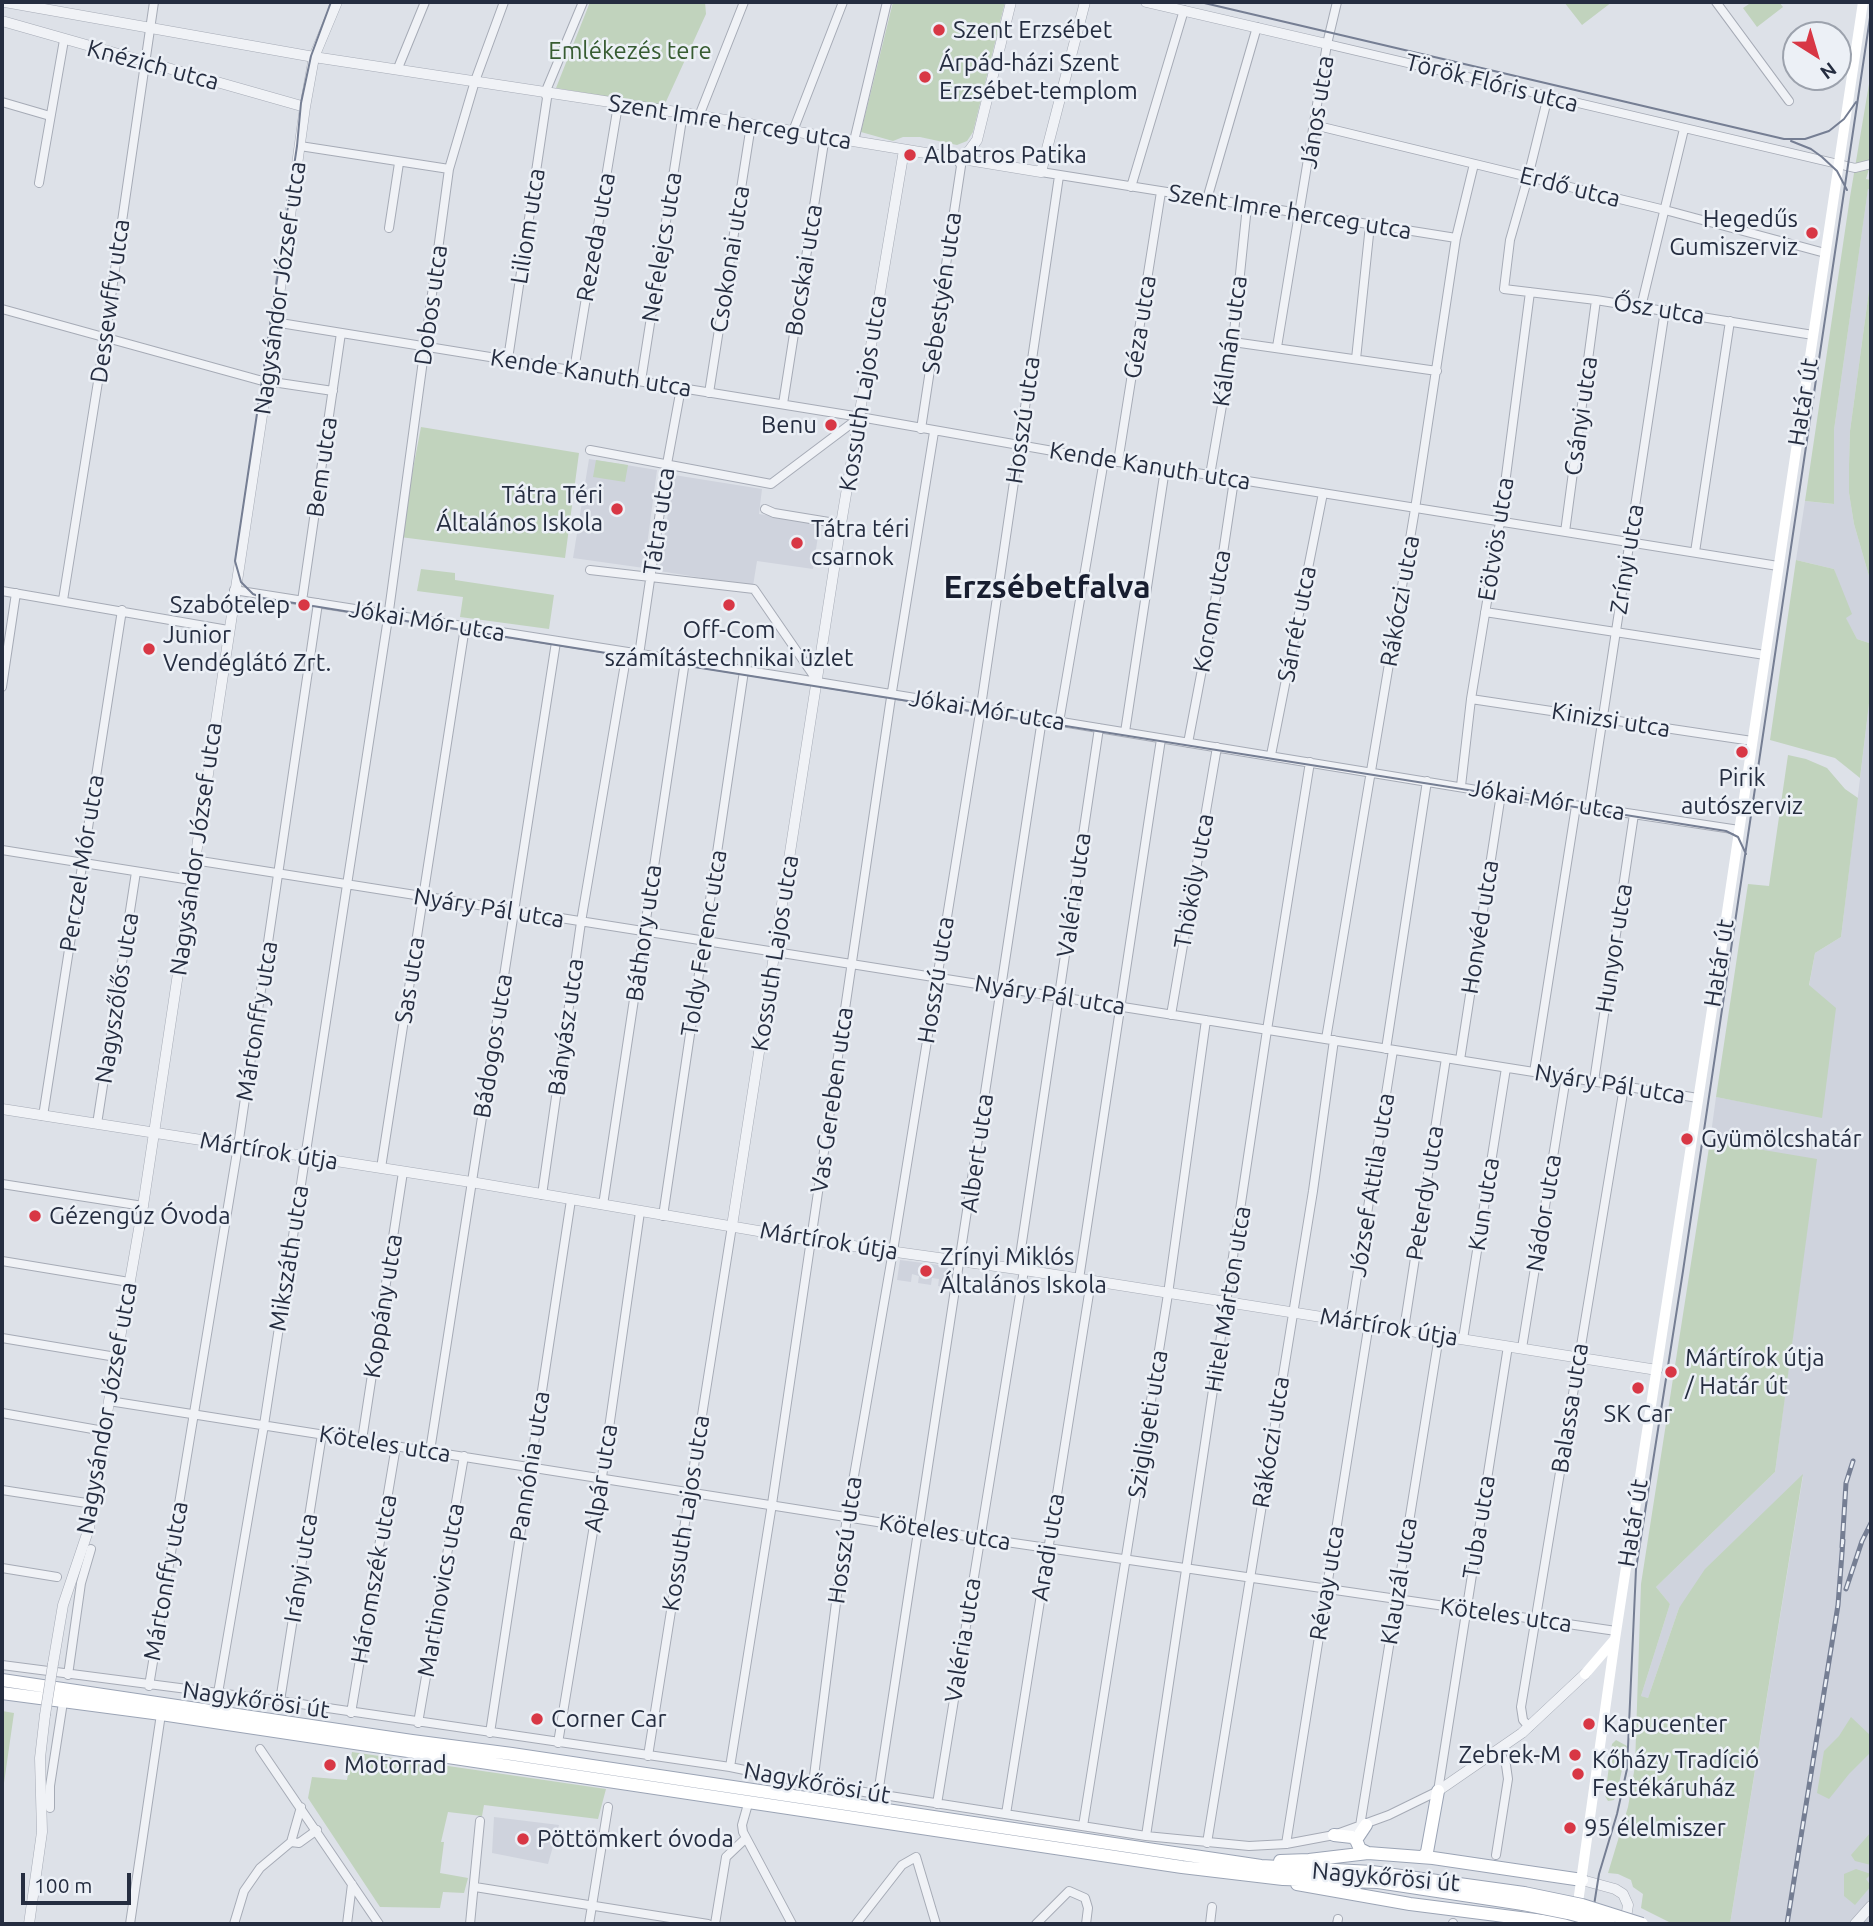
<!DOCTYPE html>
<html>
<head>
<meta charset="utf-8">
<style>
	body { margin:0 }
	#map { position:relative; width:1873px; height:1926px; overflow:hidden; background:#dde1e8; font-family:Ubuntu,sans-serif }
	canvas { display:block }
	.frame { position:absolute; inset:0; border:4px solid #252d40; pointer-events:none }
	.north { position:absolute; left:1782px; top:21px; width:70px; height:70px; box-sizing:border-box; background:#ecf0f6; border:2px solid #9ca2ad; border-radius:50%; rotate:143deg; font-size:19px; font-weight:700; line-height:28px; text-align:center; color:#252d40 }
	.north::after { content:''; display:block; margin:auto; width:24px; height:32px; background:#d83745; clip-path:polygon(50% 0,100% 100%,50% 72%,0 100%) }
	.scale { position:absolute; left:21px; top:1873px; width:110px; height:32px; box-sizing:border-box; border:4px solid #252d40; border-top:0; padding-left:9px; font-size:21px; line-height:24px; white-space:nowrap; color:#252d40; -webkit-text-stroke:5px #ecf0f6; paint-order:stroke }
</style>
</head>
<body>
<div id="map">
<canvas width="1873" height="1926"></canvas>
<div class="frame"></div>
<div class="north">N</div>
<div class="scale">100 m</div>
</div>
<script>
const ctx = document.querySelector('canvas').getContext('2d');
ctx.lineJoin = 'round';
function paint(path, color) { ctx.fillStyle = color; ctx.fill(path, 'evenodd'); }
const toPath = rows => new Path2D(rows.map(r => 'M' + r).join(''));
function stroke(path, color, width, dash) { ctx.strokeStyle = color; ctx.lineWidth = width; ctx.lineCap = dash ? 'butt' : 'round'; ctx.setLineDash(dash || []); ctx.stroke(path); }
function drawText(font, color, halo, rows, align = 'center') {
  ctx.font = font + ' Ubuntu,sans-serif'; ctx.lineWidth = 5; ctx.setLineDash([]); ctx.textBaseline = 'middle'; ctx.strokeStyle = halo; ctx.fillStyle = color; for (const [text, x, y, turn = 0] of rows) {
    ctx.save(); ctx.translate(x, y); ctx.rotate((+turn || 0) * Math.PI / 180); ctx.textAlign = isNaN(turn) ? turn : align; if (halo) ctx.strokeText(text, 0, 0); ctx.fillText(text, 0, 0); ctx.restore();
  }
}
const built = toPath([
	[1868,188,1871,189,1871,276,1850,431,1849,465,1849,493,1854,524,1871,583,1871,647,1869,643,1857,639,1845,617,1841,590,1834,569,1796,560,1805,501,1833,504,1834,430],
	[589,459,657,470,644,568,573,558],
	[674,475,762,489,759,514,820,523,813,569,757,561,753,586,659,571],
	[1871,687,1871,1924,1730,1924,1803,1476,1679,1608,1648,1698,1641,1696,1670,1604,1656,1587,1775,1472,1816,1160,1710,1141,1716,1097,1822,1117,1809,986,1815,953,1841,937],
	[900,1260,954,1267,951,1288,938,1286,939,1279,932,1278,931,1285,918,1283,919,1276,912,1274,911,1282,897,1280],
	[494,1817,559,1825,548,1864,492,1853]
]);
const green = toPath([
	[590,2,705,2,706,14,664,106,556,88],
	[893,2,1005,2,973,132,967,141,957,145,920,137,903,137,893,141,861,132],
	[1564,2,1612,2,1582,25],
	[1752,2,1779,2,1783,7,1757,27,1743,8],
	[1871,72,1871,162,1866,179,1871,180,1871,189,1868,189,1834,430,1834,504,1805,501,1850,197],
	[1871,276,1871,583,1854,524,1849,493,1849,465,1850,431],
	[421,427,579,453,565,558,400,537],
	[596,460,628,465,625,482,593,477],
	[1796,560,1834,569,1852,614,1846,618,1857,639,1869,643,1871,647,1871,687,1860,778,1835,758,1770,740],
	[421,569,455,573,455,580,554,595,549,629,460,617,463,597,417,591],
	[1788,755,1806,759,1827,768,1845,789,1858,798,1841,937,1815,953,1809,985,1836,1008,1822,1118,1716,1097,1748,884,1769,886],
	[1710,1141,1817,1159,1775,1472,1656,1587,1670,1604,1641,1696,1648,1698,1679,1608,1705,1569,1803,1474,1730,1924,1673,1924,1641,1908,1643,1894,1633,1887,1631,1880,1618,1874,1608,1873,1628,1807,1635,1766,1641,1584],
	[2,1711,14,1713,2,1797],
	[1851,1717,1871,1736,1871,1752,1849,1774,1829,1799,1817,1793,1824,1751,1839,1736],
	[1616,1740,1627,1746,1617,1793,1614,1800,1608,1801,1605,1796,1612,1744],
	[352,1752,606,1789,598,1819,484,1805,482,1816,448,1812,441,1842,444,1842,440,1873,468,1878,464,1893,443,1892,440,1908,380,1907,308,1798,312,1777,347,1780],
	[1871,1832,1871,1865,1855,1861,1851,1855],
	[1856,1869,1871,1874,1866,1879,1871,1886,1855,1905,1844,1896,1844,1874]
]);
const stream = toPath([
	[1870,1924,1871,1923]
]);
const minor = toPath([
	[1716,2,1789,101],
	[1327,44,1855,168,1871,164],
	[398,68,425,2],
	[1548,96,1528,177,1510,240,1504,289,1596,300,1813,335],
	[2,102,50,116],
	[699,116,744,2],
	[1314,125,1665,210,1825,253],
	[793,131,843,2],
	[854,141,887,2],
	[300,146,449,169],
	[1041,172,1456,238],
	[39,183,64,40],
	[1131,187,1184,10],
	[1207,199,1257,27],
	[389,228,399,163],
	[1641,307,1684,129],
	[2,309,259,380,333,391],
	[274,322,860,417,1104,460,1210,475,1778,566],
	[1233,342,1437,371],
	[1277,347,1327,44,1337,2],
	[508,359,547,98,545,93,583,2],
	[1356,359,1370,225],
	[574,370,618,105],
	[641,381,683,113],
	[709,393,751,125],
	[783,404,825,136],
	[921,429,961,166,957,158],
	[590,450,771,484,860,417],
	[1118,462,1161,192],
	[1210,475,1233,342,1247,206],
	[765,509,774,513,841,524],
	[1565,532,1596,300],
	[1695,552,1730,321],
	[590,570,754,589,818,682],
	[234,590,793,678,1501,794,1739,830],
	[2,591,228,630],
	[63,600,105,338,154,2],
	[302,601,341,333],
	[1485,612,1765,655],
	[639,655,667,464,681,388],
	[2,687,16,593],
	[1471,699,1752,741],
	[1059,722,1104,460],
	[1125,732,1165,469],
	[1188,743,1219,580,1234,480],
	[1271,755,1323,493],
	[1461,786,1471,699,1500,522,1530,292],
	[1589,808,1665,310],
	[2,850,191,880],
	[194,860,1698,1098],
	[1171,1015,1217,747],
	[1326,1039,1415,509,1456,238,1474,164],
	[1386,1049,1427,781],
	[1460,1060,1501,794],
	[1534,1072,1576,806],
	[1594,1081,1634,814],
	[43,1116,122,610],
	[97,1124,136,872],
	[381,1168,465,627],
	[2,1184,143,1206],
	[542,1195,581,922,627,652],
	[603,1205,685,661],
	[663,1216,744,671],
	[2,1261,129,1282],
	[1018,1269,1099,728],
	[1079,1279,1161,739],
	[1350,1321,1393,1050],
	[1404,1329,1446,1058],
	[2,1338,116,1357],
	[1463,1339,1506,1068],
	[1522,1348,1566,1077],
	[109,1401,979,1538,1616,1631],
	[2,1413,104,1431],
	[362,1440,403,1172],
	[430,1451,556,642],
	[2,1490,93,1504],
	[2,1568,57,1577],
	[2,1665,280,1701,730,1767,813,1784,1146,1836,1249,1846,1286,1844,1334,1835,1389,1815,1438,1791,1508,1346],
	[68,1675,81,1583,91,1549],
	[149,1686,238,1146,318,603],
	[218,1693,264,1425,388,618,449,169,475,81,504,2],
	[280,1701,322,1434],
	[351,1713,396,1446],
	[418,1723,464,1456],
	[1529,1727,1523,1720,1521,1707,1624,1087],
	[490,1733,571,1200],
	[558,1743,602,1477,640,1212],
	[260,1749,379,1924],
	[648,1756,732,1226],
	[730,1767,772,1504,890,704,934,432],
	[813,1784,847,1516,893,1251,980,713,1059,176],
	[878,1794,1042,719],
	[748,1804,742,1825,743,1832,792,1924],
	[937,1804,1024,1270],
	[50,1808,50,1786,63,1702],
	[1006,1814,1091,1281],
	[1083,1826,1168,1294,1206,1020],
	[1360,1826,1439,1336],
	[1146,1836,1267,1030,1310,762],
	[291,1842,301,1807],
	[1207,1843,1313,1191,1334,1040],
	[1286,1844,1369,1323],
	[1496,1855,1508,1779,1506,1765,1499,1750],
	[475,1887,708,1924],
	[130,1924,161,1714],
	[234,1924,244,1891,260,1868,291,1842,299,1843,317,1830],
	[347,1924,352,1884],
	[470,1924,480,1821],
	[589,1924,608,1807],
	[715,1924,726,1857,746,1838],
	[856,1924,902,1865,916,1857,936,1924],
	[1036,1924,1069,1891,1085,1898,1088,1908,1086,1924],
	[1210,1924,1212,1907],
	[1337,1924,1338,1919],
	[1453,1924,1453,1923]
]);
const tertiary = toPath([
	[5,2,314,57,683,113,1041,172,1085,2],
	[1146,2,1327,44],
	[2,21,305,107],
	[957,158,969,151,977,140,1011,2],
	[2,1109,471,1182,811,1240,1024,1270,1657,1370],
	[732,1226,841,524,904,150],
	[53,1664,63,1605,89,1528,109,1401,143,1206,267,382,305,107,314,57,337,2],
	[1438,1791,1522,1733,1585,1674],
	[1582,1880,1615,1889,1623,1894,1628,1905,1625,1924],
	[29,1924,42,1832,40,1758,45,1715],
	[1855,1924,1871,1906]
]);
const secondary = toPath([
	[1585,1674,1615,1639],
	[1575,1924,1615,1639,1727,912,1863,2]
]);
const primary = toPath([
	[2,1680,412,1741,512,1754,1261,1866,1372,1872,1524,1893],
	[2,1693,161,1714,1182,1867,1283,1879,1378,1882,1523,1904],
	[1334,1835,1352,1837,1356,1840,1360,1849,1368,1853],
	[1356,1840,1366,1825],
	[1423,1857,1427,1852,1438,1791],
	[1280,1861,1309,1860,1368,1853,1433,1858,1582,1880],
	[1297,1884,1410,1904,1567,1924]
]);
const tram = toPath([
	[331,2,311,56,301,103,297,146,235,561,241,582,253,594,263,598,556,645,1726,831,1738,837,1746,854],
	[1200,2,1784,139,1805,139,1829,131,1844,119,1856,102],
	[1791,141,1811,149,1822,157,1837,171,1847,190],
	[1591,1924,1599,1874,1617,1814,1627,1769,1636,1569,1683,1271,1871,11]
]);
const rail = toPath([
	[1842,1547,1846,1483,1853,1461],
	[1846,1589,1862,1541,1871,1523],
	[1787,1924,1838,1605,1843,1540]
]);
const tertiaryBridge = toPath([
	[45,1715,53,1664]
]);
const primaryBridge = toPath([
	[1524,1893,1582,1905,1642,1924],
	[1523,1904,1568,1913,1609,1924]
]);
const markers = [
	[939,30,7,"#d83745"],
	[925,77,7,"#d83745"],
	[910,155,7,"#d83745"],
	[1812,233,7,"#d83745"],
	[831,425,7,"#d83745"],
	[617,509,7,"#d83745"],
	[797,543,7,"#d83745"],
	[304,605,7,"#d83745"],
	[729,605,7,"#d83745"],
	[149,649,7,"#d83745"],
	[1742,752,7,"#d83745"],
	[1687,1139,7,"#d83745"],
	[35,1216,7,"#d83745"],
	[926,1271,7,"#d83745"],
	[1671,1372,7,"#d83745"],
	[1638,1388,7,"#d83745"],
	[537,1719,7,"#d83745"],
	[1589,1724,7,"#d83745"],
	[1575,1755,7,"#d83745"],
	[330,1765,7,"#d83745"],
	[1578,1774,7,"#d83745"],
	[1570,1828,7,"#d83745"],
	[523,1839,7,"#d83745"]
];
const poiNames = [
	["Szent Erzsébet",953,30],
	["Árpád-házi Szent",939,63],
	["Erzsébet-templom",939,91],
	["Albatros Patika",924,155],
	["Hegedűs",1798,219,"right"],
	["Gumiszerviz",1798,247,"right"],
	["Benu",817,425,"right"],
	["Tátra Téri",603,495,"right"],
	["Általános Iskola",603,523,"right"],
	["Tátra téri",811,529],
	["csarnok",811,557],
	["Szabótelep",290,605,"right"],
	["Off-Com",729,630,"center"],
	["számítástechnikai üzlet",729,658,"center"],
	["Junior",163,635],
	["Vendéglátó Zrt.",163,663],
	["Pirik",1742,778,"center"],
	["autószerviz",1742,806,"center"],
	["Gyümölcshatár",1701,1139],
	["Gézengúz Óvoda",49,1216],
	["Zrínyi Miklós",940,1257],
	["Általános Iskola",940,1285],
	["Mártírok útja",1685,1358],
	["/ Határ út",1685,1386],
	["SK Car",1638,1414,"center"],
	["Corner Car",551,1719],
	["Kapucenter",1603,1724],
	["Zebrek-M",1561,1755,"right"],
	["Kőházy Tradíció",1592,1760],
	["Festékáruház",1592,1788],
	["Motorrad",344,1765],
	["95 élelmiszer",1584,1828],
	["Pöttömkert óvoda",537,1839]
];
const parkNames = [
	["Emlékezés tere",630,51]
];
const streetNames = [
	["Knézich utca",153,65,15],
	["Török Flóris utca",1492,83,14],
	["János utca",1317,112,-81],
	["Szent Imre herceg utca",730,122,9],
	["Erdő utca",1570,187,14],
	["Szent Imre herceg utca",1290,212,9],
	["Liliom utca",528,226,-81],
	["Rezeda utca",596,237,-80],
	["Nefelejcs utca",662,247,-81],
	["Csokonai utca",730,259,-81],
	["Bocskai utca",804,270,-81],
	["Nagysándor József utca",280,288,-82],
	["Sebestyén utca",942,293,-82],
	["Dessewffy utca",110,301,-82],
	["Dobos utca",431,305,-82],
	["Ősz utca",1659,309,9],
	["Géza utca",1140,327,-81],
	["Kálmán utca",1230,341,-82],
	["Kende Kanuth utca",591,373,9],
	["Kossuth Lajos utca",863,393,-81],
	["Határ út",1803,402,-81],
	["Csányi utca",1581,416,-82],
	["Hosszú utca",1023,420,-82],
	["Kende Kanuth utca",1150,466,9],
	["Bem utca",322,467,-82],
	["Tátra utca",659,521,-82],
	["Eötvös utca",1496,539,-81],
	["Zrínyi utca",1627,559,-81],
	["Rákóczi utca",1400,601,-80],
	["Korom utca",1212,611,-80],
	["Jókai Mór utca",427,621,9],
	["Sárrét utca",1297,624,-79],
	["Jókai Mór utca",987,710,9],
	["Kinizsi utca",1611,720,9],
	["Jókai Mór utca",1547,800,9],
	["Nagysándor József utca",196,849,-82],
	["Perczel Mór utca",82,863,-81],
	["Thököly utca",1194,881,-80],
	["Valéria utca",1074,895,-82],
	["Nyáry Pál utca",489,908,9],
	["Honvéd utca",1480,927,-81],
	["Báthory utca",644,933,-82],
	["Toldy Ferenc utca",704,943,-81],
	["Hunyor utca",1614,948,-81],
	["Kossuth Lajos utca",775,953,-81],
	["Határ út",1719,963,-81],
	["Sas utca",410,980,-81],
	["Hosszú utca",936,980,-81],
	["Nyáry Pál utca",1050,995,9],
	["Nagyszőlős utca",117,998,-81],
	["Mártonffy utca",257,1021,-81],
	["Bányász utca",566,1027,-82],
	["Bádogos utca",493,1046,-81],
	["Nyáry Pál utca",1610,1084,9],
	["Vas Gereben utca",832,1100,-82],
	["Mártírok útja",269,1151,9],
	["Albert utca",977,1153,-82],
	["József Attila utca",1372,1185,-81],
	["Peterdy utca",1425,1193,-81],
	["Kun utca",1484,1204,-81],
	["Nádor utca",1544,1213,-81],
	["Mártírok útja",829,1241,9],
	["Mikszáth utca",289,1258,-81],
	["Hitel Márton utca",1228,1299,-81],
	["Koppány utca",383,1306,-81],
	["Mártírok útja",1389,1327,9],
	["Nagysándor József utca",107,1408,-80],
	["Balassa utca",1570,1408,-81],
	["Szigligeti utca",1148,1424,-81],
	["Rákóczi utca",1271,1442,-81],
	["Köteles utca",385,1444,9],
	["Pannónia utca",530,1466,-81],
	["Alpár utca",601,1478,-81],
	["Kossuth Lajos utca",686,1513,-81],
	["Határ út",1633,1523,-81],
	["Tuba utca",1479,1527,-81],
	["Köteles utca",945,1532,9],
	["Hosszú utca",845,1540,-82],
	["Aradi utca",1048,1547,-81],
	["Irányi utca",301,1568,-81],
	["Háromszék utca",374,1579,-80],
	["Mártonffy utca",166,1581,-80],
	["Klauzál utca",1399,1581,-81],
	["Révay utca",1327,1583,-81],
	["Martinovics utca",441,1590,-80],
	["Köteles utca",1506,1615,8],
	["Valéria utca",963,1640,-81],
	["Nagykőrösi út",256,1700,8],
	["Nagykőrösi út",817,1783,10],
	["Nagykőrösi út",1386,1877,5]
];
const districtNames = [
	["Erzsébetfalva",1047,587]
];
paint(built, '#cfd3dd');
paint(green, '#c1d3bd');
stroke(stream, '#95accb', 2.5);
stroke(minor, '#a6abb6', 10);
stroke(tertiary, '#a6abb6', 11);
stroke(primary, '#9ba4b5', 14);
stroke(minor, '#f0f2f6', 8);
stroke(tertiary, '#f0f2f6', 10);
stroke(secondary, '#fff', 10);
stroke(primary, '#fff', 12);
stroke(tram, '#757e93', 2);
stroke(rail, '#757e93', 5);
stroke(rail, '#ecf0f6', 2.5, [8]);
stroke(tertiaryBridge, '#a6abb6', 11, []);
stroke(primaryBridge, '#9ba4b5', 14, []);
stroke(tertiaryBridge, '#f0f2f6', 10);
stroke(primaryBridge, '#fff', 12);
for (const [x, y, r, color] of markers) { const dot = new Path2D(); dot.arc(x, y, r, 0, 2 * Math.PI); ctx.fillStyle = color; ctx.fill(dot); stroke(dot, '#ecf0f6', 2.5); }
drawText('24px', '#252d40', '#ecf0f6', poiNames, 'left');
drawText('24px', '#375c32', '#ecf0f6', parkNames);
drawText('24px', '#252d40', '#ecf0f6', streetNames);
drawText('bold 32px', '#181e30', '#ecf0f6', districtNames);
</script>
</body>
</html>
